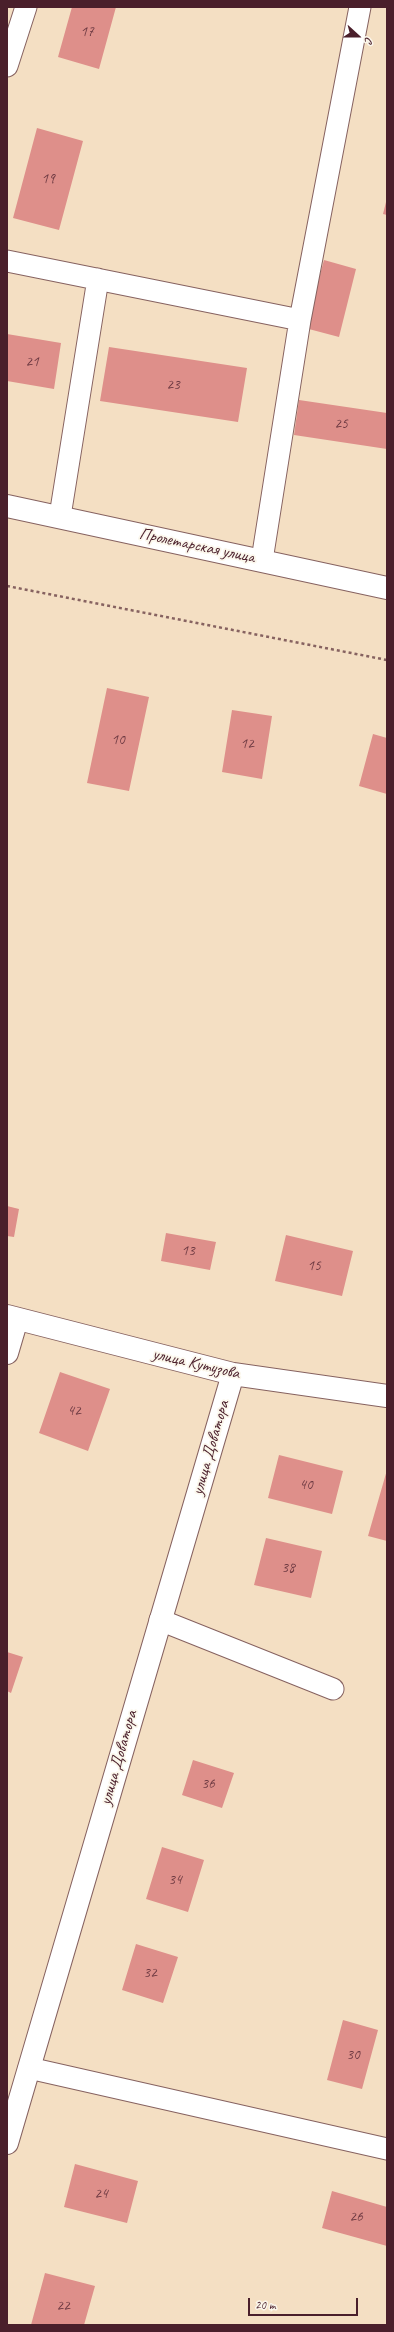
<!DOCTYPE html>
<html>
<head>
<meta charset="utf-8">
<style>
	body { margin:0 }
	#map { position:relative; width:394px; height:2332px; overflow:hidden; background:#f4dfc3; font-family:Caveat,sans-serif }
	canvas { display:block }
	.frame { position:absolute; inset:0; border:8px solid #4a1f2b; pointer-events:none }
	.north { position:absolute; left:338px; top:16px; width:40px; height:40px; -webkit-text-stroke:3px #fbf7ec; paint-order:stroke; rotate:111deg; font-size:11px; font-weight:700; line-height:16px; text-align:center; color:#4a1f2b }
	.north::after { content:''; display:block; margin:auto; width:14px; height:18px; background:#4a1f2b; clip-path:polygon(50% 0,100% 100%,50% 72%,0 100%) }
	.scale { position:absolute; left:248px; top:2298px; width:110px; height:18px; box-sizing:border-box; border:2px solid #4a1f2b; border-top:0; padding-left:5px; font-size:12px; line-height:14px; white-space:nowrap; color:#4a1f2b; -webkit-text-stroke:3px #fbf7ec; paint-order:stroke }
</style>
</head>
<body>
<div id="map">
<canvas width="394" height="2332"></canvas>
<div class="frame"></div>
<div class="north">С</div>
<div class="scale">20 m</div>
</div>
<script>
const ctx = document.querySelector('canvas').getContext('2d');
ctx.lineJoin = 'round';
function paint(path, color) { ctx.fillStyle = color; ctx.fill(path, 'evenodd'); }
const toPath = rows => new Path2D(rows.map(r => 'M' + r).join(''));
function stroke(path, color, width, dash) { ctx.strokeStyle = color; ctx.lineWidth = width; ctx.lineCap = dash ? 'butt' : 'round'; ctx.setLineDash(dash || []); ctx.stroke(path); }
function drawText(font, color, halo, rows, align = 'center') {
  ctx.font = font + ' Caveat,sans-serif'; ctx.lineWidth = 3.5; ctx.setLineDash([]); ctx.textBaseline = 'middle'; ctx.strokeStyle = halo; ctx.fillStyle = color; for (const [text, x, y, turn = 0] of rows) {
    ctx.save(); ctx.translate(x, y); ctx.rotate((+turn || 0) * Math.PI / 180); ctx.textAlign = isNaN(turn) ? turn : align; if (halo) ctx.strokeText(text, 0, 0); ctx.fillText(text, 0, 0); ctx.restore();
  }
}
const building = toPath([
	[72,7,116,7,99,69,58,57],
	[37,128,83,141,59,230,13,218],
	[386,202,387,202,387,215,383,214],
	[324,260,356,269,339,337,305,328],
	[7,334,61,343,54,389,7,381],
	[109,347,247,368,238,422,100,401],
	[299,400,387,413,387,449,294,435],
	[107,688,149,697,129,791,87,783],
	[232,710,272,716,262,779,222,772],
	[373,734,387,738,387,794,359,786],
	[7,1206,19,1209,14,1237,7,1236],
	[166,1233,216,1242,210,1270,161,1261],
	[286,1235,353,1251,342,1296,275,1281],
	[60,1372,110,1389,88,1451,39,1433],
	[279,1455,343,1471,332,1514,268,1498],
	[387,1470,387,1541,368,1536],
	[266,1538,322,1551,311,1598,254,1585],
	[7,1652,23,1657,11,1693,7,1691],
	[193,1760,234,1773,222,1808,182,1795],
	[162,1847,204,1860,188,1912,146,1899],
	[136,1944,178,1957,163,2003,122,1990],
	[343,2020,378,2030,362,2089,327,2080],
	[75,2164,138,2181,127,2223,64,2207],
	[332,2191,387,2207,387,2246,322,2228],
	[45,2273,95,2286,84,2325,31,2325]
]);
const path = toPath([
	[7,586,387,660]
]);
const service = toPath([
	[7,66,26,7],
	[7,261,300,320],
	[60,516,98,279],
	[262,560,300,320,360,7],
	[160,1620,333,1689],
	[29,2068,387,2149]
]);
const minor = toPath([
	[7,506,387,588],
	[7,1316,233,1374,387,1396],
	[7,1353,17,1319],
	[7,2143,233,1374]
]);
const numberNames = [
	["17",87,32],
	["19",48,179],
	["21",32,362],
	["23",173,385],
	["25",341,424],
	["10",118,740],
	["12",247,744],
	["13",188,1251],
	["15",314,1266],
	["42",74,1411],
	["40",306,1485],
	["38",288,1568],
	["36",208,1784],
	["34",175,1880],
	["32",150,1973],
	["30",353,2055],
	["24",101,2194],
	["26",356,2217],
	["22",63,2306]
];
const streetNames = [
	["Пролетарская улица",197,546,12],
	["улица Кутузова",196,1364,13],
	["улица Доватора",211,1448,-74],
	["улица Доватора",119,1758,-74]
];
paint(building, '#de8f8a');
stroke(service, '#866260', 23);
stroke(minor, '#866260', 24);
stroke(path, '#866260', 2.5, [3, 3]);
stroke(service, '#fff', 21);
stroke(minor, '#fff', 22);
drawText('15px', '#6f3b43', null, numberNames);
drawText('17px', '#4a1f2b', '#fbf7ec', streetNames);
</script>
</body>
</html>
